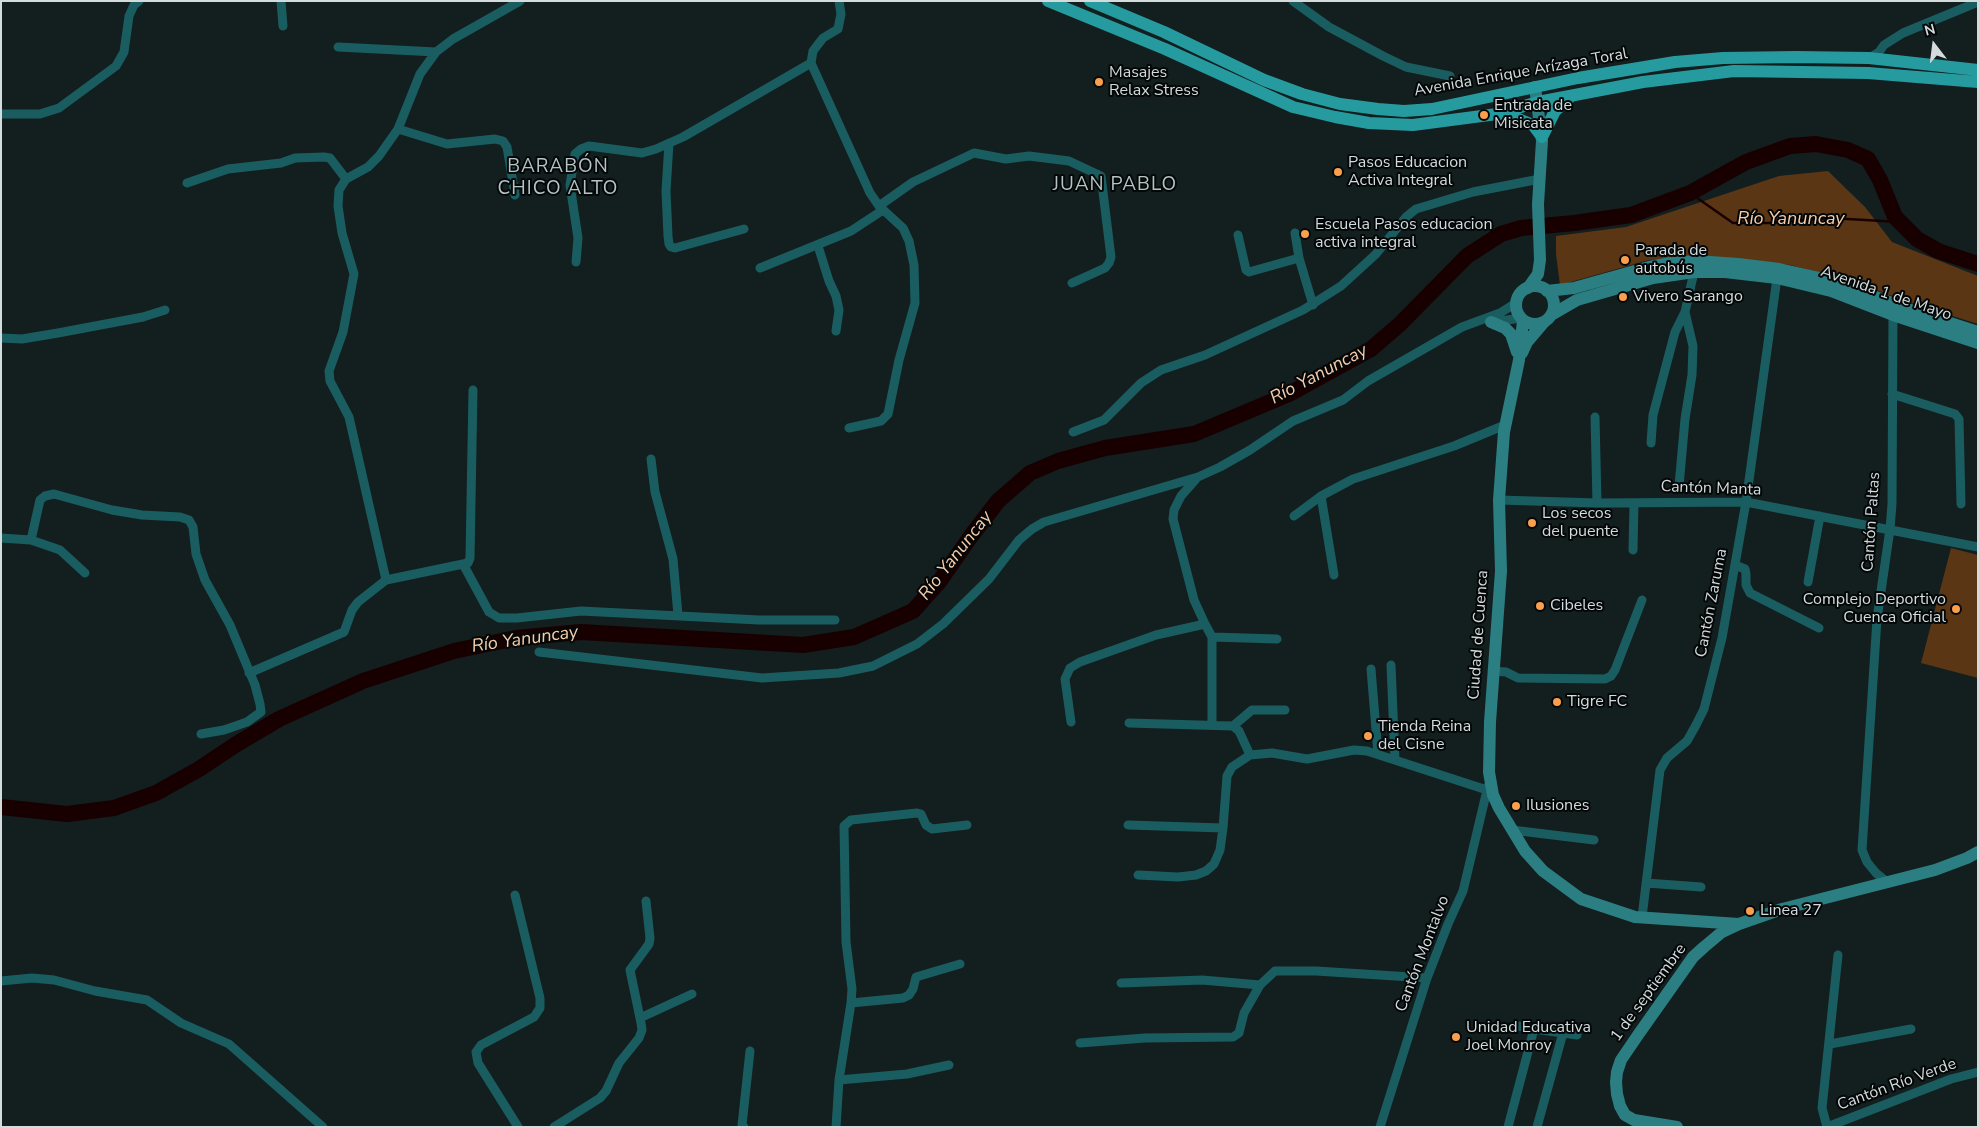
<!DOCTYPE html>
<html>
<head>
<meta charset="utf-8">
<style>
	body { margin:0 }
	#map { position:relative; width:1979px; height:1128px; overflow:hidden; background:#131e1f; font-family:"Nunito Sans",sans-serif }
	canvas { display:block }
	.frame { position:absolute; inset:0; border:2px solid #d4dbdc; pointer-events:none }
	.north { position:absolute; left:1909px; top:20px; width:50px; height:50px; -webkit-text-stroke:4px #040707; paint-order:stroke; rotate:345deg; font-size:14px; font-weight:700; line-height:20px; text-align:center; color:#d4dbdc }
	.north::after { content:''; display:block; margin:auto; width:18px; height:22px; background:#d4dbdc; clip-path:polygon(50% 0,100% 100%,50% 72%,0 100%) }
</style>
</head>
<body>
<div id="map">
<canvas width="1979" height="1128"></canvas>
<div class="frame"></div>
<div class="north">N</div>
</div>
<script>
const ctx = document.querySelector('canvas').getContext('2d');
ctx.lineJoin = 'round';
function paint(path, color) { ctx.fillStyle = color; ctx.fill(path, 'evenodd'); }
const toPath = rows => new Path2D(rows.map(r => 'M' + r).join(''));
function stroke(path, color, width, dash) { ctx.strokeStyle = color; ctx.lineWidth = width; ctx.lineCap = dash ? 'butt' : 'round'; ctx.setLineDash(dash || []); ctx.stroke(path); }
function drawText(font, color, halo, rows, align = 'center') {
  ctx.font = font + ' "Nunito Sans",sans-serif'; ctx.lineWidth = 4; ctx.setLineDash([]); ctx.textBaseline = 'middle'; ctx.strokeStyle = halo; ctx.fillStyle = color; for (const [text, x, y, turn = 0] of rows) {
    ctx.save(); ctx.translate(x, y); ctx.rotate((+turn || 0) * Math.PI / 180); ctx.textAlign = isNaN(turn) ? turn : align; if (halo) ctx.strokeText(text, 0, 0); ctx.fillText(text, 0, 0); ctx.restore();
  }
}
const green = toPath([
	[1828,171,1865,207,1892,242,1978,276,1978,324,1911,303,1855,282,1790,265,1725,258,1649,260,1560,285,1556,254,1556,236,1626,227,1779,176],
	[1951,548,1978,555,1978,678,1921,663]
]);
const stream = toPath([
	[1690,193,1733,223,1769,223,1830,218,1900,222]
]);
const river = toPath([
	[1,807,67,814,114,808,156,793,199,769,235,745,279,719,363,681,454,651,516,638,581,632,803,645,854,637,913,611,939,582,971,536,998,501,1030,473,1058,461,1105,448,1194,434,1289,394,1371,349,1400,324,1467,256,1501,234,1521,228,1574,223,1631,215,1690,193,1746,162,1790,146,1816,144,1848,150,1868,159,1880,180,1895,217,1917,239,1938,251,1978,264]
]);
const street = toPath([
	[281,1,283,26],
	[839,1,841,14,838,29,823,38,813,51,811,63,870,193,879,206,903,228,909,241,914,265,915,303,899,360,888,414,881,421,849,428],
	[1293,1,1329,27,1383,56,1406,67,1450,76],
	[338,47,436,52],
	[1869,58,1879,52,1884,45,1903,33,1978,2],
	[1,114,40,114,59,108,116,66,124,52,129,16,134,5,139,1],
	[398,129,447,144,495,139,503,141,507,147,515,195],
	[669,143,666,191,668,236,669,244,671,247,675,248,744,229],
	[187,183,228,169,281,163,295,158,324,157,330,158,346,179],
	[879,206,913,182,974,153,1006,159,1029,156,1069,161,1101,176,1111,257,1109,263,1105,268,1072,283],
	[1295,233,1299,258,1313,305],
	[1238,235,1246,270,1249,272,1299,258],
	[818,246,829,281,836,296,839,310,836,331],
	[576,262,578,238,570,185,575,154,581,149,589,146,642,153,656,149,683,137,811,63],
	[760,268,851,231,883,210],
	[1494,322,1521,318],
	[1,338,22,339,58,333,143,317,165,310],
	[1892,394,1955,414,1959,419,1961,504],
	[1595,417,1597,503],
	[1073,432,1104,420,1141,383,1161,370,1205,355,1303,310,1341,286,1376,254,1406,217,1416,209,1473,192,1540,179],
	[1651,443,1653,415,1675,332,1685,312],
	[651,459,655,492,673,559,678,615],
	[1196,479,1181,496,1174,510,1173,519,1194,600,1205,624],
	[1679,486,1685,419,1692,375,1693,346,1685,312,1694,272],
	[1321,496,1334,575],
	[1499,500,1597,503,1746,502,1978,547],
	[1294,516,1321,496,1353,479,1454,446,1505,425],
	[1,538,31,540,60,550,85,573],
	[31,540,40,500,45,496,54,494,112,510,142,515,180,517,189,520,193,527,196,554,205,580,230,625,255,685,260,704,261,712,247,722,224,730,201,734],
	[1633,550,1634,503],
	[463,564,489,612,499,618,517,618,581,611,759,620,835,620],
	[1735,565,1745,569,1746,574,1746,585,1750,593,1819,628],
	[386,580,468,563,470,558,473,390],
	[1808,582,1820,516],
	[1212,637,1277,639],
	[539,652,762,678,839,673,873,666,917,644,943,624,989,579,1019,540,1032,529,1044,522,1198,477,1220,467,1250,450,1293,421,1343,400,1368,381,1462,327,1500,313,1516,303],
	[1391,665,1395,760],
	[1371,669,1378,754],
	[1493,671,1506,672,1518,678,1605,679,1611,676,1615,670,1642,600],
	[249,673,344,632,352,610,358,602,386,580,349,417,330,381,329,371,343,332,354,274,342,233,338,206,339,190,346,179,368,167,379,156,398,129,420,74,436,52,453,39,520,1],
	[1071,722,1065,679,1070,668,1080,662,1156,635,1205,624,1212,637,1212,725],
	[1129,723,1233,726,1239,731,1250,755],
	[1233,726,1252,710,1285,710],
	[1128,825,1223,828,1227,776,1232,767,1250,755,1272,753,1307,759,1354,750,1367,751,1487,790],
	[1512,830,1594,840],
	[1138,875,1178,877,1196,875,1206,871,1214,864,1220,850,1223,828],
	[1887,882,1876,873,1867,862,1862,850,1877,619,1890,529,1892,504,1893,311],
	[1646,883,1701,887],
	[515,895,540,998,540,1008,534,1017,481,1045,476,1052,478,1063,518,1127],
	[1642,917,1660,770,1667,758,1687,741,1696,725,1704,709,1722,638,1746,502,1777,278],
	[1838,955,1822,1108,1827,1127,1951,1079,1978,1072],
	[1,981,32,978,54,980,95,991,147,1000,181,1023,229,1044,323,1127],
	[1121,983,1202,980,1260,985],
	[851,1003,903,998,909,995,913,989,916,977,960,964],
	[640,1018,692,994],
	[1518,1026,1534,1029],
	[1563,1033,1577,1035],
	[1080,1043,1145,1038,1233,1037,1239,1033,1244,1013,1260,985,1275,971,1316,971,1427,978],
	[1830,1044,1911,1029],
	[839,1080,907,1074,949,1065],
	[554,1127,600,1098,606,1091,619,1063,639,1038,642,1030,641,1023,630,970,649,944,650,938,646,901],
	[744,1127,742,1125,750,1051],
	[836,1127,839,1080,851,1003,852,989,846,942,844,826,851,820,917,813,921,814,926,825,932,829,967,825],
	[1380,1127,1427,978,1448,924,1463,891,1488,786],
	[1508,1127,1534,1029,1563,1033,1537,1127]
]);
const secondary = toPath([
	'1516 305a19 19 0 1 1 38 0a19 19 0 1 1-38 0Z',
	[1528,288,1538,274,1540,260,1538,204,1542,141,1535,87],
	[1547,291,1574,288,1649,267,1671,263,1696,261,1738,264,1779,269,1833,281,1919,313,1978,332],
	[1551,315,1577,300,1653,278,1694,272,1725,272,1777,278,1831,291,1893,315,1978,343],
	[1523,320,1519,360,1504,432,1499,500,1501,571,1490,722,1489,772,1493,795,1499,808,1525,851,1543,871,1581,899,1635,917,1739,924],
	[1491,322,1505,328,1511,334,1517,352],
	[1522,353,1527,342,1544,322],
	[1677,1127,1634,1120,1625,1115,1620,1106,1617,1094,1616,1082,1617,1072,1621,1060,1638,1035,1693,957,1704,947,1722,932,1739,924,1782,909,1935,870,1967,858,1978,852]
]);
const primary = toPath([
	[1048,1,1165,49,1293,107,1335,117,1369,123,1413,125,1497,114,1538,102,1643,82,1734,71,1868,73,1978,82],
	[1090,1,1164,32,1264,80,1302,94,1340,104,1378,109,1404,111,1432,109,1578,78,1675,62,1723,58,1796,57,1869,58,1978,70],
	[1499,114,1516,118,1533,125,1542,137],
	[1542,137,1555,111,1570,97]
]);
const markers = [
	[1099,82,5,"#f99f4d"],
	[1484,115,5,"#f99f4d"],
	[1338,172,5,"#f99f4d"],
	[1305,234,5,"#f99f4d"],
	[1625,260,5,"#f99f4d"],
	[1623,297,5,"#f99f4d"],
	[1532,523,5,"#f99f4d"],
	[1540,606,5,"#f99f4d"],
	[1956,609,5,"#f99f4d"],
	[1557,702,5,"#f99f4d"],
	[1368,736,5,"#f99f4d"],
	[1516,806,5,"#f99f4d"],
	[1750,911,5,"#f99f4d"],
	[1456,1037,5,"#f99f4d"]
];
const poiNames = [
	["Masajes",1109,73],
	["Relax Stress",1109,91],
	["Entrada de",1494,106],
	["Misicata",1494,124],
	["Pasos Educacion",1348,163],
	["Activa Integral",1348,181],
	["Escuela Pasos educacion",1315,225],
	["activa integral",1315,243],
	["Parada de",1635,251],
	["autobús",1635,269],
	["Vivero Sarango",1633,297],
	["Los secos",1542,514],
	["del puente",1542,532],
	["Complejo Deportivo",1946,600,"right"],
	["Cuenca Oficial",1946,618,"right"],
	["Cibeles",1550,606],
	["Tigre FC",1567,702],
	["Tienda Reina",1378,727],
	["del Cisne",1378,745],
	["Ilusiones",1526,806],
	["Linea 27",1760,911],
	["Unidad Educativa",1466,1028],
	["Joel Monroy",1466,1046]
];
const streetNames = [
	["Avenida Enrique Arízaga Toral",1521,73,-10],
	["Avenida 1 de Mayo",1886,294,19],
	["Cantón Manta",1711,489,2],
	["Cantón Paltas",1872,522,-86],
	["Cantón Zaruma",1712,603,-79],
	["Ciudad de Cuenca",1479,635,-86],
	["Cantón Montalvo",1423,954,-69],
	["1 de septiembre",1649,993,-54],
	["Cantón Río Verde",1897,1085,-20]
];
const waterNames = [
	["Río Yanuncay",1791,220],
	["Río Yanuncay",1319,375,-28],
	["Río Yanuncay",956,556,-52],
	["Río Yanuncay",525,640,-8]
];
const quarterNames = [
	["BARABÓN",558,167],
	["CHICO ALTO",558,189],
	["JUAN PABLO",1115,185]
];
paint(green, '#5b3614');
stroke(stream, '#180000', 2.5);
stroke(river, '#180000', 16);
stroke(street, '#1a5d60', 9);
stroke(secondary, '#2b7f82', 12);
stroke(primary, '#269b9f', 12);
for (const [x, y, r, color] of markers) { const dot = new Path2D(); dot.arc(x, y, r, 0, 2 * Math.PI); ctx.fillStyle = color; ctx.fill(dot); stroke(dot, '#040707', 2); }
drawText('16px', '#d4dbdc', '#040707', poiNames, 'left');
drawText('16px', '#d4dbdc', '#040707', streetNames);
drawText('italic 18px', '#f9cda9', '#040707', waterNames);
ctx.letterSpacing = '1px';
drawText('19px', '#b5c3c4', '#040707', quarterNames);
ctx.letterSpacing = '0px';
</script>
</body>
</html>
